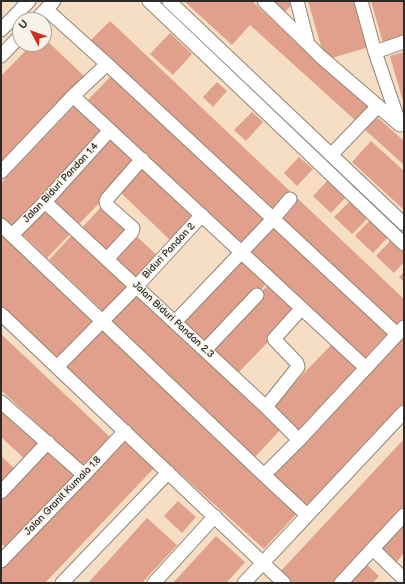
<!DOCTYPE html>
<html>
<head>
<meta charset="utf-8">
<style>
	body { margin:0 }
	#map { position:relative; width:405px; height:584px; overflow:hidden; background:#f5dec3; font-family:"Balsamiq Sans",sans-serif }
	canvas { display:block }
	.frame { position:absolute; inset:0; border:2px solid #2b2b2b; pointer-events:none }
	.north { position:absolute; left:12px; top:12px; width:40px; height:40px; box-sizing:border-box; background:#f7f3e8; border:1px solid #a5a39c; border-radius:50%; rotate:311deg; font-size:11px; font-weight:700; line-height:16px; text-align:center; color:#2b2b2b }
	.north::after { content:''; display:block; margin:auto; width:14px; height:18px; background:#c8321e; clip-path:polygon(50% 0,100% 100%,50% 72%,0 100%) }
</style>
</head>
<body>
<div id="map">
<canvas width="405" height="584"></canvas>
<div class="frame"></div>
<div class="north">U</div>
</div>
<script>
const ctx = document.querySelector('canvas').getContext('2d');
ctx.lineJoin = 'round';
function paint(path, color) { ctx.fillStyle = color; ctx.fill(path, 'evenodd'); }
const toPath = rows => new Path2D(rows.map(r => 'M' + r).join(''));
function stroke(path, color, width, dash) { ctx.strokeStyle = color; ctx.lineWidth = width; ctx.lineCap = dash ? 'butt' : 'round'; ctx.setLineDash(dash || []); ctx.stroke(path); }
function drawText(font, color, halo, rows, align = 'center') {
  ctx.font = font + ' "Balsamiq Sans",sans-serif'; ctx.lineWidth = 3; ctx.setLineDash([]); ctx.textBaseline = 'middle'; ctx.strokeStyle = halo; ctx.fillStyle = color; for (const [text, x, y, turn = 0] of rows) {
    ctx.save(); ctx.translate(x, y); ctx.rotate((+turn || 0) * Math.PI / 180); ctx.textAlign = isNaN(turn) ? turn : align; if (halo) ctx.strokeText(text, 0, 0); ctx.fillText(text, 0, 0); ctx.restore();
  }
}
const building = toPath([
	[184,1,252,1,368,107,356,121,250,25,232,45],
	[271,1,295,1,284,13],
	[308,1,356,1,369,47,325,60],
	[371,1,404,1,404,36,383,43],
	[110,21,293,194,273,214,90,41],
	[170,33,192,54,173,75,150,54],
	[44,38,85,77,1,164,1,76,32,44,44,44],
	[404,52,404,105,390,56],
	[113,74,265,217,238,247,85,103],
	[217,82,227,91,213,107,203,97],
	[76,104,104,131,11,228,1,219,1,183],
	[252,112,263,122,246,141,234,130],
	[376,116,404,141,404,165,364,129],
	[112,134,140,161,76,227,47,201],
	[371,141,404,171,404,210,352,162],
	[299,157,313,169,297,186,284,173],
	[141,163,198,217,173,243,117,189],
	[328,180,346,197,331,213,313,196],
	[296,197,404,299,404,325,397,332,277,218],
	[350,201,368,218,352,234,334,217],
	[44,205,72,232,47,258,19,231],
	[103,205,130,231,106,256,79,231],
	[370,220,388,237,373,253,355,236],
	[273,224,389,333,361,363,245,253],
	[1,231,96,317,58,359,1,307],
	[133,233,160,258,136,284,109,259,120,246,124,250,121,246],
	[73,234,129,287,105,313,49,260],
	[392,239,404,251,404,262,394,273,376,256],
	[241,254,269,281,205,348,177,321],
	[404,272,404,282,399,277],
	[270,283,299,310,234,377,206,350],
	[136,290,282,428,254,458,108,319],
	[101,330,300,510,264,549,65,370],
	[1,334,110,437,82,466,1,390],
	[404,335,404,403,304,510,270,478],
	[335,341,363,368,299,435,271,407],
	[1,405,44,444,28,462,1,437],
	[124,439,154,468,45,583,1,583,1,569],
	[404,439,404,508,334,583,290,583,279,573],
	[47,444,78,473,7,548,1,544,1,494],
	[1,456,17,471,1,487],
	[178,501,196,517,182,533,164,516],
	[147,518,177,545,142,583,88,583],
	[404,523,404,553,394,565,377,550],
	[216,536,245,562,239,569,226,583,173,583],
	[363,561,379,576,373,583,343,583]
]);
const minor = toPath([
	[149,1,404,244],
	[169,1,404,224],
	[264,1,307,43],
	[297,1,308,44,321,57,400,125],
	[361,1,375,52,400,125],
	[46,9,107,64,397,334],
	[36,20,54,1],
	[1,30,29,1],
	[375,52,404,42],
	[1,56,20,36],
	[73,96,366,368],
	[331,155,378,106],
	[1,172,73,96,107,64],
	[45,202,266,407,299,440],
	[1,225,264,475,307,515],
	[12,235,45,202,110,130],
	[107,259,132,232,133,228,107,205,106,202,107,199,142,159],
	[1,314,284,583],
	[175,322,273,219,290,199],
	[205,350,257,295],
	[57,367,136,287,202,215],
	[1,402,84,475],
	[266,407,298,367,297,363,274,339,301,309],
	[264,475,299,440,404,327],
	[1,492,48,442],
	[373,549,404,579],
	[1,561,84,475,125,431],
	[62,583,161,480,168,472],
	[154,583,215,516],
	[244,583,404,412],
	[341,583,404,515]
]);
const streetNames = [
	["Jalan Biduri Pandan 1.4",61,183,-47],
	["Biduri Pandan 2",169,251,-47],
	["Jalan Biduri Pandan 2.3",173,320,43],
	["Jalan Granit Kumala 1.8",63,496,-46]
];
paint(building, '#e0a08b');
stroke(minor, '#908477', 15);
stroke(minor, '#fff', 13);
drawText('10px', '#2b2b2b', '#f7f3e8', streetNames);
</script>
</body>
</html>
